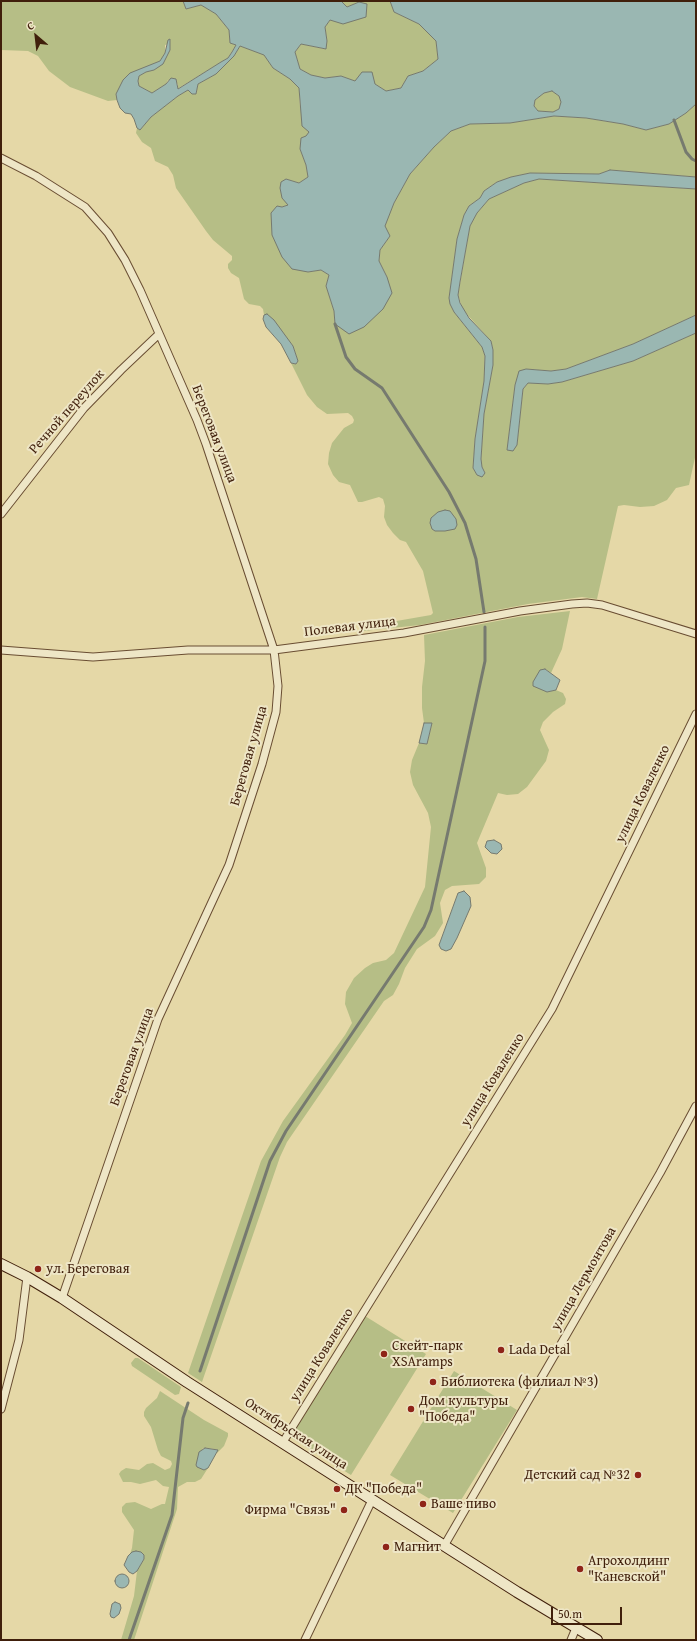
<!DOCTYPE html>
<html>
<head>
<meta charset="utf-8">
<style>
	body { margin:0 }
	#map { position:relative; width:697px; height:1641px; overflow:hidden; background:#e5d8a7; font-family:"Gentium Book Plus",serif }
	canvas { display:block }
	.frame { position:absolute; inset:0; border:2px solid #401f0b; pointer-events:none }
	.north { position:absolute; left:16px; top:16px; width:40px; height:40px; -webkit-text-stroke:3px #eee6c6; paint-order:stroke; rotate:332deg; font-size:11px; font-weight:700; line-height:16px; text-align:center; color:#401f0b }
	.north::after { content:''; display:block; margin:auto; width:14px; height:18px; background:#401f0b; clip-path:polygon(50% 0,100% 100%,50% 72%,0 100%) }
	.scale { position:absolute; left:551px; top:1607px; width:71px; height:18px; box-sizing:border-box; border:2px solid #401f0b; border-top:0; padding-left:5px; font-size:12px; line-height:14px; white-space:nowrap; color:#401f0b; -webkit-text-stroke:3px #eee6c6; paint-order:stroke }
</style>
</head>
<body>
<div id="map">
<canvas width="697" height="1641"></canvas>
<div class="frame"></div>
<div class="north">С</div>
<div class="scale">50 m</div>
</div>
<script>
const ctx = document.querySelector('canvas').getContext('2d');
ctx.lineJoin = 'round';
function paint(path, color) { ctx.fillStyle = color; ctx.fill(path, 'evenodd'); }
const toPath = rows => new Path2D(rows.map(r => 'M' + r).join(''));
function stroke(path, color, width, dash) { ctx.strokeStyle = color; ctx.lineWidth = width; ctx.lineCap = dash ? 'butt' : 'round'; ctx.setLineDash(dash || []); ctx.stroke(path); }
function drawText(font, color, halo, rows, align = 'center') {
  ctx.font = font + ' "Gentium Book Plus",serif'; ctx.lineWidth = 4; ctx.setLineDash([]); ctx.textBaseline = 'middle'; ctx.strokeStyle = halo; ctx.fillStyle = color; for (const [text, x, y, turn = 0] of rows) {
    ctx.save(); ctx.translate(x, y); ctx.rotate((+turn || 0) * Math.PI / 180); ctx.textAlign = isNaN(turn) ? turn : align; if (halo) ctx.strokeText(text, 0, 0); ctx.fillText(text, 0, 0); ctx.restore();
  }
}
const green = toPath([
	[1,1,183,1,186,9,201,5,216,14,229,30,230,43,236,45,228,58,177,89,178,84,168,80,166,84,152,93,139,86,138,81,139,76,146,72,154,70,170,50,169,44,165,45,165,53,160,61,148,67,116,94,117,100,108,101,70,87,49,71,38,56,28,51,1,50],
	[341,1,390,1,394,12,419,24,436,41,438,59,423,71,408,76,401,88,386,91,375,84,355,81,341,76,325,78,311,75,300,69,295,52,301,44,325,49,327,41,325,27,330,20,359,2,347,7],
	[240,46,265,55,273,68,290,79,299,88,300,107,310,132,300,149,306,165,308,177,299,183,286,179,288,205,282,207,308,272,321,270,329,275,326,286,334,311,335,324,387,277,379,261,380,250,390,236,384,226,394,203,410,174,434,147,451,131,470,124,510,123,554,116,585,118,623,124,646,130,669,124,686,113,696,104,696,177,610,170,599,174,530,173,511,177,497,182,484,191,480,198,469,206,464,215,457,239,449,298,454,312,482,347,485,356,484,381,475,439,473,468,477,475,485,473,482,467,481,459,484,414,493,365,493,350,491,341,463,310,458,295,470,226,477,213,489,199,524,183,539,179,696,189,696,315,633,344,566,369,551,371,526,369,515,385,507,450,517,445,523,389,528,383,548,384,562,382,633,361,696,333,696,453,689,485,676,488,667,500,654,506,640,507,624,505,618,506,597,599,582,597,528,604,420,625,364,631,362,629,362,627,431,615,433,613,423,571,406,542,400,540,393,533,387,525,384,517,385,506,383,499,379,497,362,502,358,502,350,485,339,482,333,475,328,464,329,453,332,443,344,428,353,423,354,420,352,416,348,413,327,414,317,407,307,395,291,363,296,364,298,361,293,346,267,314,264,315,263,309,260,306,249,304,244,299,239,278,231,273,228,268,228,264,232,260,232,256,213,240,206,231,176,188,173,175,168,167,155,161,151,148,142,142,136,133,137,128,140,130,151,117,178,96,188,90,196,94,198,84,216,74,234,56],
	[552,91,559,96,561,102,559,109,553,112,538,111,534,106,535,100,544,93],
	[570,611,562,649,551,673,545,669,547,692,556,690,563,693,566,699,565,704,553,712,543,722,540,730,549,750,546,761,527,787,518,794,507,795,498,793,477,843,486,868,486,877,479,884,452,886,445,890,440,903,443,923,435,936,417,949,405,968,399,984,393,995,384,1001,287,1142,280,1157,202,1382,188,1373,261,1161,283,1121,345,1035,352,1023,345,1004,346,992,354,978,365,968,373,963,386,960,394,953,425,887,431,827,428,813,413,785,410,772,412,760,419,743,427,744,432,723,424,723,422,708,422,687,425,661,424,635,518,617],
	[365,1316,426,1354,351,1475,290,1437],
	[135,1358,138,1358,181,1387,179,1394,175,1395,132,1366,131,1363],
	[454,1371,517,1410,453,1513,390,1475],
	[160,1391,204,1420,228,1433,228,1436,224,1446,217,1453,217,1450,214,1449,205,1448,202,1449,204,1470,208,1468,201,1479,195,1482,187,1482,178,1487,177,1509,134,1640,121,1640,134,1596,137,1571,144,1559,144,1555,141,1552,132,1552,130,1554,132,1548,134,1530,122,1512,122,1507,126,1503,135,1502,151,1509,162,1504,165,1504,169,1487,163,1486,156,1480,140,1484,131,1482,123,1482,119,1474,121,1471,126,1468,139,1470,147,1464,153,1463,165,1470,170,1468,172,1464,171,1461,161,1456,158,1450,151,1427,144,1416,144,1412,146,1408,157,1398]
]);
const water = toPath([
	[183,1,341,1,347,7,359,2,367,4,366,17,343,24,330,20,325,27,327,41,326,49,301,44,295,52,300,69,311,75,325,78,341,76,355,81,362,72,372,72,375,84,386,91,401,88,408,76,423,71,438,59,436,41,419,24,394,12,390,1,696,1,696,104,686,113,669,124,646,130,623,124,586,118,554,116,510,123,470,124,451,131,434,147,410,174,394,203,385,226,390,236,380,250,379,261,387,277,392,293,383,309,364,327,349,334,335,324,334,311,326,286,329,275,321,270,308,272,292,269,282,257,272,235,271,213,277,206,282,207,288,205,282,198,280,188,281,182,286,179,299,183,308,177,306,165,300,149,301,138,306,136,309,132,302,126,299,88,290,79,273,68,264,55,240,46,234,56,216,74,198,84,196,94,192,94,188,90,178,96,151,117,140,130,137,128,134,119,131,114,125,113,120,108,117,100,116,94,123,80,130,73,160,61,165,53,168,40,170,39,170,50,163,64,154,70,146,72,139,76,138,81,139,86,152,93,166,84,171,78,176,79,178,89,221,62,228,58,232,52,236,45,230,43,229,30,216,14,201,5,186,9,183,1],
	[552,91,559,96,561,102,559,109,553,112,538,111,534,106,535,100,544,93,552,91],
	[610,170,696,177,696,189,539,179,524,183,489,199,477,213,470,226,460,282,458,295,460,303,469,318,491,341,493,350,493,365,484,414,481,459,482,467,485,473,482,477,477,475,473,468,475,439,484,381,485,356,482,347,454,312,450,304,449,298,457,239,464,215,469,206,480,198,484,191,497,182,511,177,530,173,599,174,610,170],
	[267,314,274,320,293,346,298,361,296,364,291,363,281,344,266,327,263,319,264,315,267,314],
	[696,315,696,333,633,361,562,382,548,384,528,383,523,389,517,445,513,451,507,450,515,385,519,371,526,369,551,371,566,369,633,344,696,315],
	[445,510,450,511,456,519,457,525,455,529,445,531,435,531,432,529,430,523,431,518,438,512,445,510],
	[545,669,560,680,556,690,547,692,533,686,533,682,540,670,545,669],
	[424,723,432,723,427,744,419,743,424,723],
	[494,840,501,844,502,849,497,854,491,853,485,847,487,841,494,840],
	[464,891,470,897,471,906,457,938,451,949,446,951,441,949,439,945,458,893,464,891],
	[205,1448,218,1450,208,1468,204,1470,197,1467,196,1465,199,1452,205,1448],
	[136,1551,141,1552,144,1555,144,1559,137,1571,133,1574,129,1572,124,1565,128,1556,132,1552,136,1551],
	'115 1581a7 7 0 1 1 14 0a7 7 0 1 1-14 0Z',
	[115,1602,120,1604,121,1608,119,1614,114,1618,111,1617,110,1614,112,1604,115,1602]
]);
const stream = toPath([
	[674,120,686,152,692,159,696,161],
	[335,324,346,357,355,369,382,388,449,492,465,523,476,559,484,612],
	[200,1371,270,1161,286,1131,424,927,431,910,485,661,485,627],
	[129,1640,172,1515,183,1418,188,1403]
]);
const street = toPath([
	[1,158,36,176,85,207,108,233,125,260,140,290,197,420,206,444,274,650,278,686,276,712,262,764,229,865,158,1019,62,1298],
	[1,514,84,408,121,370,159,334],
	[1,650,93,657,188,650,274,650,404,633,520,611,572,604,587,603,602,605,696,634],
	[1,1409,19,1340,27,1277],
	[283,1442,552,1009,696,714],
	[444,1546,660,1173,696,1106],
	[305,1640,372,1500],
	[571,1640,576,1628]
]);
const secondary = toPath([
	[1,1264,27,1277,62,1298,187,1382,517,1592,597,1640]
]);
const markers = [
	[38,1269,4,"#8f2418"],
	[501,1350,4,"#8f2418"],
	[384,1354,4,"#8f2418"],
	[433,1382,4,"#8f2418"],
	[411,1409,4,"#8f2418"],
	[638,1475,4,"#8f2418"],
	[337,1489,4,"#8f2418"],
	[423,1504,4,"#8f2418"],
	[344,1510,4,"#8f2418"],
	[386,1547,4,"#8f2418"],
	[580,1569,4,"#8f2418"]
];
const streetNames = [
	["Речной переулок",67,412,-49],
	["Береговая улица",214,434,69],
	["Полевая улица",350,627,-7],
	["Береговая улица",249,756,-74],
	["улица Коваленко",643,794,-64],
	["Береговая улица",132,1057,-70],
	["улица Коваленко",493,1080,-58],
	["улица Лермонтова",584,1279,-60],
	["улица Коваленко",322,1355,-58],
	["Октябрьская улица",296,1434,33]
];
const poiNames = [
	["ул. Береговая",46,1269],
	["Скейт-парк",392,1346],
	["XSAramps",392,1362],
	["Lada Detal",509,1350],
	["Библиотека (филиал №3)",441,1382],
	["Дом культуры",419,1401],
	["\"Победа\"",419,1417],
	["Детский сад №32",630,1475,"right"],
	["ДК \"Победа\"",345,1489],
	["Ваше пиво",431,1504],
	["Фирма \"Связь\"",336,1510,"right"],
	["Магнит",394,1547],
	["Агрохолдинг",588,1561],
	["\"Каневской\"",588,1577]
];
paint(green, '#b6be86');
paint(water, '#9ab7b2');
stroke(water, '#767a6f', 1);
stroke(stream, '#767a6f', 3);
stroke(street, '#694d32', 9);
stroke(secondary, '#401f0b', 12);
stroke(street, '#eee6c6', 7);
stroke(secondary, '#eee6c6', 10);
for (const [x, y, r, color] of markers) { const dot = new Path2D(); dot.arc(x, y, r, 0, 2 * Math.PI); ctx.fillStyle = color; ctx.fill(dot); stroke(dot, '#eee6c6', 1.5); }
drawText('14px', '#401f0b', '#eee6c6', streetNames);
drawText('14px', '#401f0b', '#eee6c6', poiNames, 'left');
</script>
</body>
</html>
